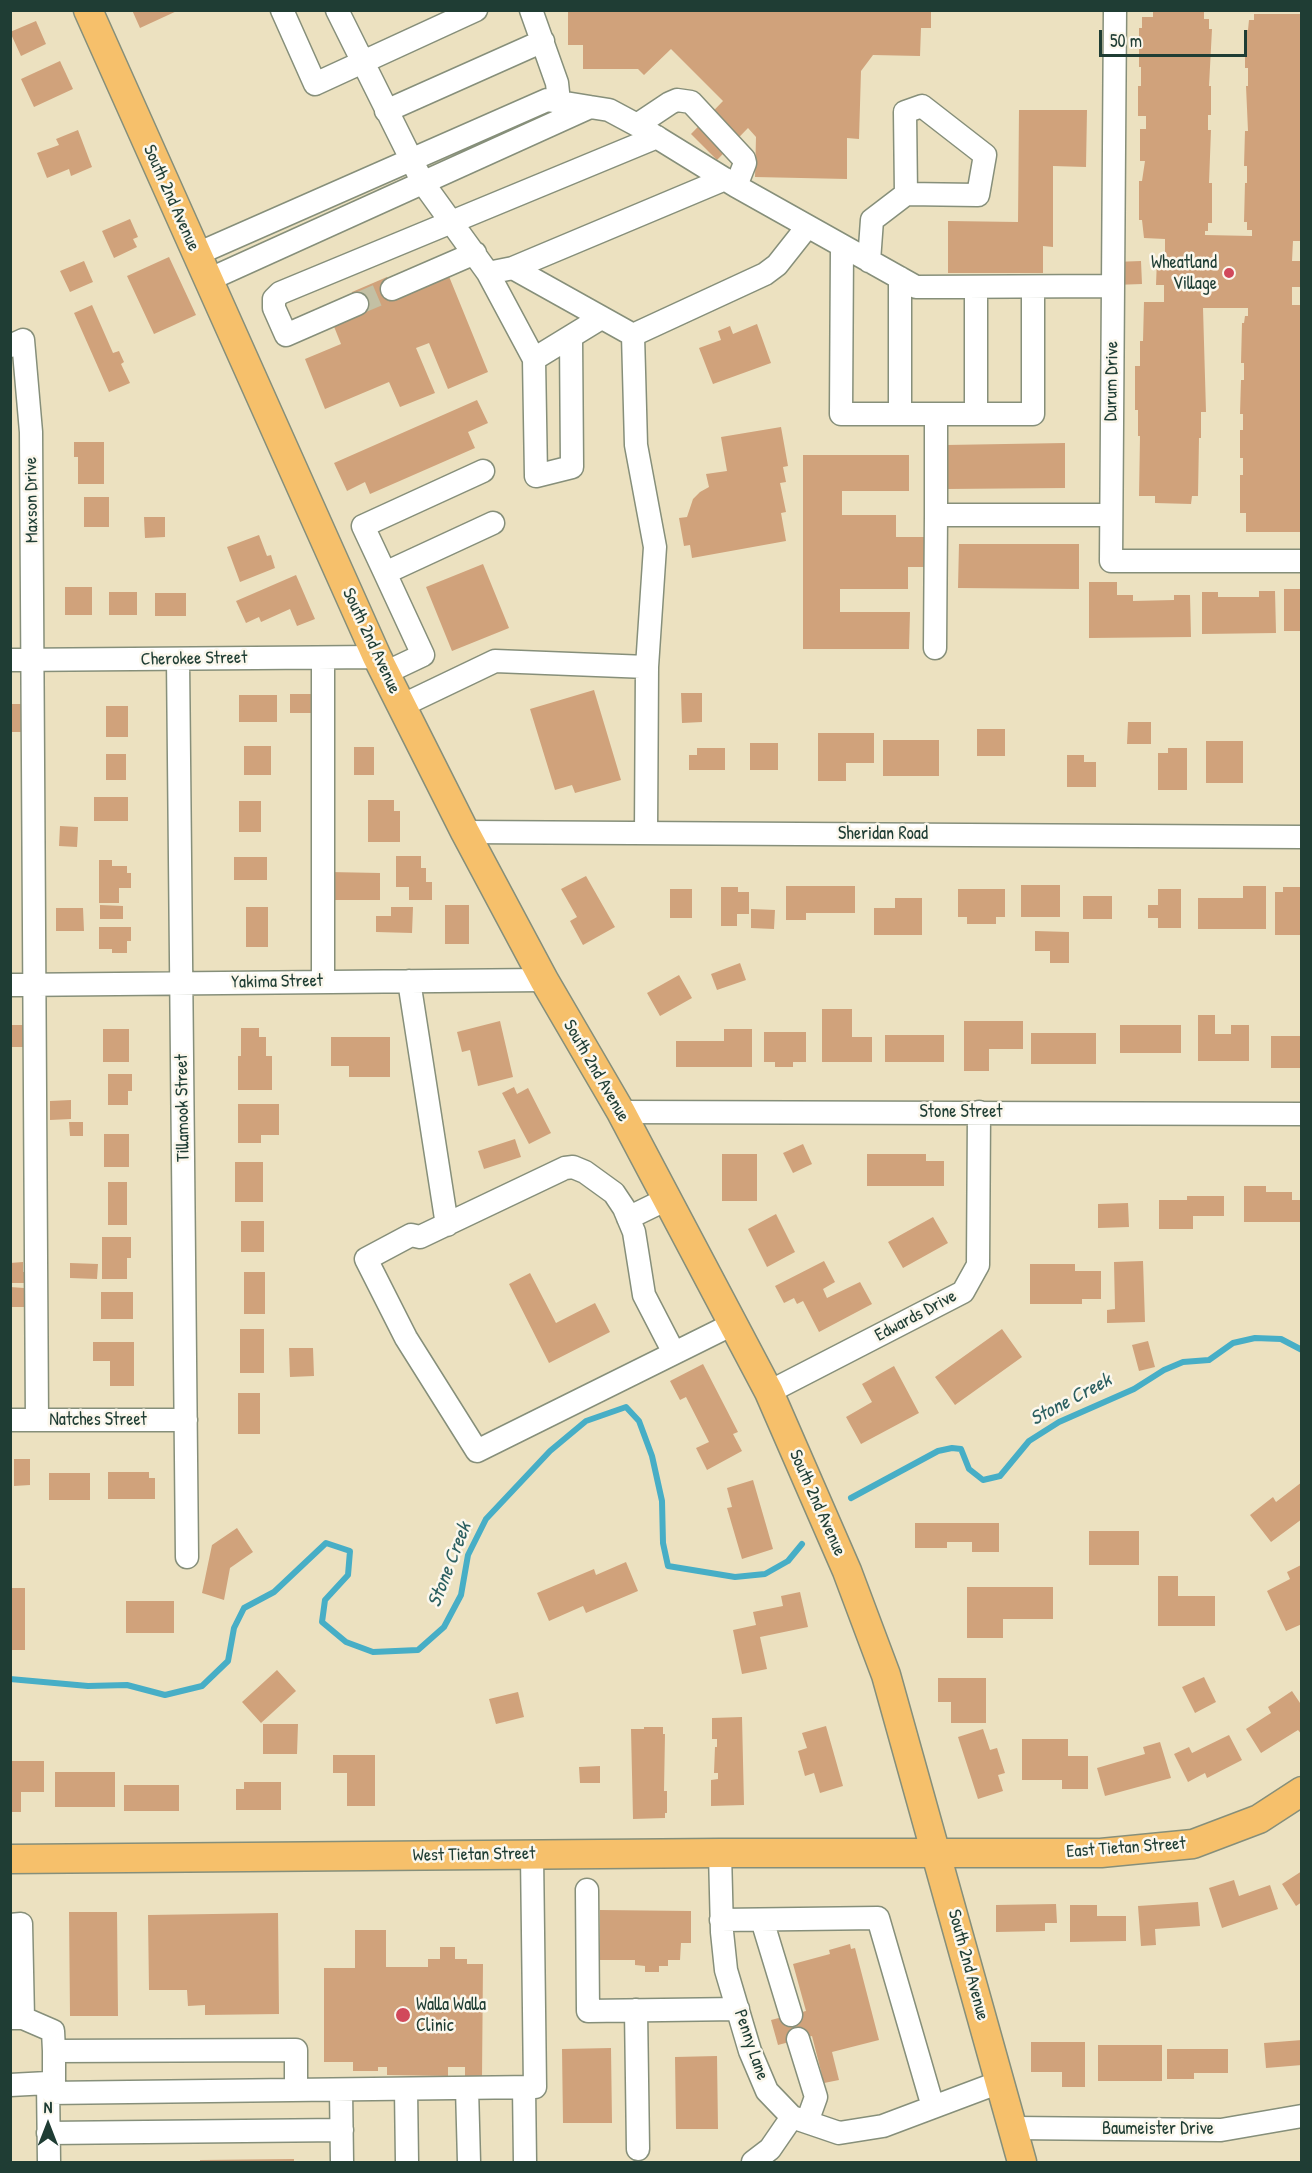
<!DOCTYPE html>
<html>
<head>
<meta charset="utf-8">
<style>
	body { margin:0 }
	#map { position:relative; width:1312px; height:2173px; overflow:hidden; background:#ece1c0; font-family:"Patrick Hand",sans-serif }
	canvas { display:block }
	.frame { position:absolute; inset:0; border:12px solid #1f3d34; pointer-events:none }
	.north { position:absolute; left:18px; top:2095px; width:60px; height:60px; -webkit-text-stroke:4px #fbf7ec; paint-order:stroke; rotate:0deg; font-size:16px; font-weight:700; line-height:24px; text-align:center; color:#1f3d34 }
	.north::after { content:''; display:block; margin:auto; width:21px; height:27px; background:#1f3d34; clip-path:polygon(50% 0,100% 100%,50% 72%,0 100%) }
	.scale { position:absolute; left:1099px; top:30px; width:148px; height:27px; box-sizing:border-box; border:3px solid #1f3d34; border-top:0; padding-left:8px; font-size:18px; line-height:21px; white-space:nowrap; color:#1f3d34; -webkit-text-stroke:4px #fbf7ec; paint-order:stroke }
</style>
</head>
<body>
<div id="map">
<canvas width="1312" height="2173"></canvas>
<div class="frame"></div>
<div class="north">N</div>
<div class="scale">50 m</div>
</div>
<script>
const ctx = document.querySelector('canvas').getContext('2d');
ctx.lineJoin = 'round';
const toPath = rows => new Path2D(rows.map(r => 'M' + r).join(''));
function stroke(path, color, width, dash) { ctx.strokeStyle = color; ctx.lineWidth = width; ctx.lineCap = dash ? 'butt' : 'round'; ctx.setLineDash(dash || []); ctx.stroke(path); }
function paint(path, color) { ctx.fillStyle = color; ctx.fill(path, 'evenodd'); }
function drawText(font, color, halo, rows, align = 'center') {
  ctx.font = font + ' "Patrick Hand",sans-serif'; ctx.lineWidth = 5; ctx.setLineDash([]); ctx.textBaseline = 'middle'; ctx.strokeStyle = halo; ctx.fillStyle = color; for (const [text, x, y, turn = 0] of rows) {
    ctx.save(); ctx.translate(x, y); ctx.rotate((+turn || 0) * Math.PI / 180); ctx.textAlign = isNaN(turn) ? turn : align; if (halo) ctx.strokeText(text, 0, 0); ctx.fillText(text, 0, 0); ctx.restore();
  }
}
const stream = toPath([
	[851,1498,938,1451,952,1448,961,1449,969,1469,983,1480,1000,1476,1029,1441,1059,1422,1134,1389,1164,1370,1183,1362,1209,1360,1233,1343,1255,1338,1281,1339,1302,1350],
	[10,1679,88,1686,127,1685,165,1695,202,1686,228,1661,234,1628,244,1608,274,1592,326,1543,350,1551,348,1575,325,1600,322,1622,346,1642,373,1652,418,1650,444,1627,461,1595,468,1555,486,1519,550,1451,586,1421,626,1407,639,1421,652,1456,662,1501,663,1543,668,1566,735,1577,765,1574,788,1561,802,1544]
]);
const building = toPath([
	[132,10,179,10,140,28],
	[568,10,931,11,931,28,921,28,920,56,873,55,861,71,859,139,847,138,847,179,755,177,756,137,748,128,717,160,691,134,723,101,671,49,644,75,638,69,583,69,583,45,568,45],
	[1153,11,1204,11,1204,19,1209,19,1209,29,1212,29,1209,86,1211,86,1211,115,1208,115,1208,130,1211,130,1209,183,1212,183,1212,223,1208,223,1208,231,1205,231,1205,235,1252,236,1252,230,1247,230,1247,222,1244,222,1245,183,1247,183,1247,166,1244,166,1245,131,1248,131,1246,86,1248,86,1248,68,1245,68,1245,30,1248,30,1249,20,1254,20,1254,14,1302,14,1302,241,1293,241,1292,261,1301,261,1301,287,1292,287,1292,305,1302,305,1302,532,1246,532,1246,513,1240,513,1240,475,1243,475,1243,458,1240,458,1240,430,1243,430,1243,414,1240,414,1241,380,1244,380,1244,363,1241,363,1242,323,1244,323,1245,316,1248,316,1248,308,1203,308,1206,412,1201,412,1201,438,1199,438,1198,496,1192,496,1191,504,1155,503,1155,496,1139,496,1140,436,1138,436,1138,410,1135,410,1135,366,1140,366,1140,341,1143,341,1144,302,1164,302,1164,285,1156,285,1157,259,1165,259,1165,239,1144,238,1142,220,1139,220,1139,181,1142,181,1145,161,1140,161,1140,129,1146,129,1146,116,1138,116,1138,86,1141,86,1141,67,1139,67,1139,28,1142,28,1142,17,1153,17],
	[36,21,46,44,21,56,10,32],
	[60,61,73,89,34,107,21,79],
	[1019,110,1087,110,1086,167,1053,166,1053,247,1043,246,1043,273,948,273,948,221,1018,222],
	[78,130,92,167,71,176,69,169,47,178,37,153,59,145,56,139],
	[130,219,138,237,133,239,137,247,114,258,102,231],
	[169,257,196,315,154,334,127,276],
	[84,261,93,282,70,292,60,271],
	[1141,261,1142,284,1114,285,1114,262],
	[448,274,488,372,448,389,429,343,416,348,435,393,400,407,389,382,325,409,305,359,341,344,333,324,360,313,352,292,387,277,395,296],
	[92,305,113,353,119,351,124,362,121,364,130,383,109,392,74,313],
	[757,324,771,363,713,384,699,348,721,340,718,331,730,326,733,334],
	[477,400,488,423,468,432,475,448,370,494,365,482,347,491,334,463],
	[781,427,788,466,783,467,786,482,780,483,786,512,781,513,786,541,692,558,690,545,684,546,679,518,687,517,693,499,700,492,709,487,706,474,727,471,721,437],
	[74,442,104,442,104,484,78,484,78,457,74,457],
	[1065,443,1065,488,946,489,946,445],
	[803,455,909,455,909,491,842,491,842,515,896,515,896,537,925,537,925,567,908,567,908,589,840,589,840,612,910,612,909,649,803,649],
	[84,497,109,497,109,527,84,527],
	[144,517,165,517,165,537,145,538],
	[259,535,267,556,271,555,275,568,240,582,227,547],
	[959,544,1079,544,1079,589,958,588],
	[483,564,509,628,452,651,426,587],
	[296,575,315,619,297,626,290,609,261,622,259,617,246,623,236,601],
	[1089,582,1117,582,1117,595,1133,595,1133,601,1174,600,1174,595,1190,595,1191,637,1089,638],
	[65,587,92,587,92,615,65,615],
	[1284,589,1300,589,1300,594,1302,594,1302,631,1284,631],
	[1259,591,1275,591,1276,633,1202,634,1202,592,1218,592,1218,597,1259,597],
	[109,592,137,592,137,615,109,615],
	[155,593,186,593,186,616,155,616],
	[594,690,621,780,575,793,572,785,555,790,530,709],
	[681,693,702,693,702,722,682,723],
	[290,694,311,694,311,713,290,713],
	[239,695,277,695,277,722,239,722],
	[10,704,27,704,28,732,10,732],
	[106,706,128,706,128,737,106,737],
	[1128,722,1151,722,1151,744,1127,744],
	[977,729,1005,729,1005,756,977,756],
	[818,733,874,733,874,763,846,763,846,781,818,781],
	[883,740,939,740,939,776,883,776],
	[1206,741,1243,741,1243,783,1206,783],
	[750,743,778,743,778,770,750,770],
	[244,746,271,746,271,775,244,775],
	[354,747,374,747,374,775,354,775],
	[697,748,725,748,725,770,689,770,689,755,697,755],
	[1168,748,1187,748,1187,790,1158,790,1158,753,1168,753],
	[106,754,126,754,126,780,106,780],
	[1067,755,1084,755,1084,762,1096,762,1096,787,1067,787],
	[94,797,128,797,128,821,94,821],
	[368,800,394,800,394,811,400,811,400,842,368,842],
	[239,801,261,801,261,832,239,832],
	[60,826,78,827,77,847,59,846],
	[396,856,421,856,421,868,426,868,426,882,432,882,432,900,409,900,409,887,396,887],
	[234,857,267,857,267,880,234,880],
	[99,860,112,860,112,866,127,866,127,873,131,873,131,888,119,888,119,903,99,903],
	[329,872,380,873,380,900,329,900],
	[586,876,615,927,583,945,570,921,577,917,561,889],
	[1021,885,1060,885,1060,917,1021,917],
	[786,886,855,886,855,913,806,913,806,920,786,920],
	[1243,886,1266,886,1266,929,1198,929,1198,898,1243,898],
	[721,887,738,887,738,892,749,892,749,914,737,914,737,926,721,926],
	[1283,887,1302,887,1302,935,1275,935,1275,892,1283,892],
	[670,889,692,889,692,918,670,918],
	[958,889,1005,889,1005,917,996,917,996,924,967,924,967,917,958,917],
	[1158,889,1181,889,1181,928,1158,928,1158,918,1148,918,1148,905,1158,905],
	[1083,896,1112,896,1112,919,1083,919],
	[895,898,922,898,922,935,874,935,874,908,895,908],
	[100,905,123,906,123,919,100,919],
	[445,905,469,905,469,944,445,944],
	[246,907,268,907,268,947,246,947],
	[391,907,413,907,412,933,376,932,376,916,391,916],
	[56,908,83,908,84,931,56,931],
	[751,909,775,910,774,929,751,928],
	[99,927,131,927,131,941,127,941,127,953,112,953,112,949,99,949],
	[1035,931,1069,932,1069,963,1050,963,1050,951,1035,951],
	[740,963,746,980,717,990,711,974],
	[679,975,692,998,660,1016,647,993],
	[822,1009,852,1009,852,1037,872,1037,872,1062,822,1062],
	[1198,1015,1215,1015,1215,1034,1231,1034,1231,1025,1249,1025,1249,1061,1198,1061],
	[500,1021,513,1077,478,1086,470,1050,462,1052,457,1032],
	[964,1021,1023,1021,1023,1049,989,1049,989,1071,964,1071],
	[10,1025,28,1025,27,1047,10,1047],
	[1120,1025,1181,1025,1181,1053,1120,1053],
	[241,1028,259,1028,259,1037,266,1037,266,1056,272,1056,272,1090,238,1090,238,1056,241,1056],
	[103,1029,129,1029,129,1062,103,1062],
	[724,1029,752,1029,752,1067,676,1067,676,1041,724,1041],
	[764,1032,806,1032,806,1062,793,1062,793,1067,775,1067,775,1062,764,1062],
	[1031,1033,1096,1033,1096,1064,1031,1064],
	[885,1035,944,1035,944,1062,885,1062],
	[1271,1036,1302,1036,1302,1068,1271,1068],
	[331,1037,390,1037,390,1077,349,1077,349,1066,331,1066],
	[108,1074,132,1074,132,1091,128,1091,128,1105,108,1105],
	[514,1087,517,1094,528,1088,551,1133,529,1144,502,1093],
	[71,1100,71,1119,50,1120,50,1101],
	[238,1104,279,1104,279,1135,261,1135,261,1143,238,1143],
	[69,1122,83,1122,83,1136,70,1136],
	[104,1134,129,1134,129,1167,104,1167],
	[515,1139,521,1157,484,1169,478,1151],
	[803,1144,812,1164,793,1173,783,1153],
	[722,1154,757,1154,757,1201,722,1201],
	[867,1154,926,1154,926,1161,944,1161,944,1186,867,1186],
	[235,1162,263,1162,263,1202,235,1202],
	[108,1182,127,1182,127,1225,108,1225],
	[1244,1186,1266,1186,1266,1192,1292,1192,1292,1200,1302,1200,1302,1222,1244,1222],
	[1187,1196,1224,1196,1224,1216,1193,1216,1193,1229,1159,1229,1159,1200,1187,1200],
	[1128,1203,1129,1227,1098,1228,1098,1204],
	[776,1214,795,1252,767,1267,748,1229],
	[933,1217,948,1243,903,1268,888,1242],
	[241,1221,264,1221,264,1252,241,1252],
	[102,1237,131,1237,131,1258,127,1258,127,1279,102,1279],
	[824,1261,835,1282,823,1289,827,1298,860,1282,872,1304,819,1332,803,1301,797,1304,794,1298,784,1303,775,1286],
	[1143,1261,1145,1322,1107,1323,1107,1310,1115,1309,1114,1262],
	[23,1262,23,1272,31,1272,31,1283,10,1283,10,1263],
	[70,1263,98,1264,97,1279,70,1278],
	[1030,1264,1075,1264,1075,1271,1101,1271,1101,1299,1082,1299,1082,1304,1030,1304],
	[244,1272,265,1272,265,1314,244,1314],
	[530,1273,556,1323,595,1303,610,1332,549,1363,509,1284],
	[10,1287,24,1288,24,1307,10,1307],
	[101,1292,133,1292,133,1319,101,1319],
	[240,1329,264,1329,264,1373,240,1373],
	[1002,1329,1022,1357,955,1405,935,1377],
	[1148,1341,1155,1367,1139,1371,1132,1345],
	[93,1342,134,1342,134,1386,110,1386,110,1361,93,1361],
	[289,1348,313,1348,314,1376,290,1377],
	[703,1364,738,1432,733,1434,742,1451,707,1470,696,1448,709,1442,686,1397,680,1400,670,1381],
	[894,1366,919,1413,861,1444,846,1417,872,1402,862,1384],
	[238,1393,260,1393,260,1434,238,1434],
	[14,1459,30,1459,30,1485,14,1486],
	[108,1472,149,1472,149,1478,155,1478,155,1499,108,1499],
	[49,1473,90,1473,90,1500,49,1500],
	[753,1480,773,1549,742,1559,727,1508,732,1507,727,1488],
	[1302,1482,1302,1519,1271,1542,1250,1515,1273,1497,1276,1502],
	[915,1523,999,1523,999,1552,972,1552,972,1542,947,1542,947,1548,915,1548],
	[237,1528,253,1552,230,1568,224,1600,202,1593,212,1545],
	[1089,1531,1139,1531,1139,1565,1089,1565],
	[626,1562,638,1591,586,1613,583,1606,549,1621,537,1593,594,1569,596,1575],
	[1301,1565,1302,1624,1286,1631,1267,1591,1290,1579,1287,1572],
	[1158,1576,1178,1576,1178,1596,1215,1596,1215,1626,1158,1626],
	[967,1587,1053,1587,1053,1619,1003,1619,1003,1638,967,1638],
	[10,1588,25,1588,25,1650,10,1650],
	[800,1592,808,1627,760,1637,767,1669,742,1674,733,1630,756,1625,753,1612,783,1606,781,1596],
	[126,1601,174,1601,174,1633,126,1633],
	[277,1670,296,1691,261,1723,242,1702],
	[1204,1677,1216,1702,1195,1713,1182,1687],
	[938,1678,986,1678,986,1723,951,1723,951,1702,938,1702],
	[1292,1691,1302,1706,1302,1735,1298,1730,1261,1753,1246,1729,1271,1713,1268,1707],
	[518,1692,524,1717,496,1724,489,1699],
	[742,1717,744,1805,711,1806,711,1780,718,1779,718,1773,714,1773,715,1747,717,1747,717,1739,712,1739,712,1718],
	[263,1724,298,1724,297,1754,263,1754],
	[826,1726,843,1786,820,1793,814,1773,805,1776,798,1751,807,1748,802,1733],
	[644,1727,663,1727,663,1734,665,1734,664,1791,667,1791,667,1813,665,1813,665,1818,633,1819,631,1729,644,1729],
	[983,1729,990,1750,997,1748,1005,1773,998,1775,1003,1791,978,1799,958,1737],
	[1229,1735,1242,1760,1207,1778,1205,1773,1188,1782,1174,1754,1189,1747,1192,1753],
	[1022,1739,1068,1739,1068,1756,1088,1756,1088,1789,1062,1789,1062,1780,1022,1780],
	[1160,1742,1171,1778,1105,1796,1097,1768,1145,1754,1143,1747],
	[333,1755,375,1755,375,1806,347,1806,347,1773,333,1773],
	[10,1761,44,1761,44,1792,21,1792,21,1812,10,1812],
	[600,1766,600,1783,580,1783,579,1767],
	[55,1772,115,1772,115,1807,55,1807],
	[244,1782,281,1782,281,1810,236,1810,236,1789,244,1789],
	[124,1785,179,1785,179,1811,124,1811],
	[1302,1871,1302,1902,1296,1906,1282,1884],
	[1234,1880,1239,1896,1270,1885,1278,1909,1222,1928,1209,1888],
	[1198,1902,1200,1926,1155,1929,1156,1945,1141,1946,1138,1906],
	[1056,1904,1057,1923,1045,1923,1045,1931,996,1932,996,1905],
	[1070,1905,1097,1905,1097,1916,1126,1916,1126,1941,1070,1942],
	[600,1910,691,1911,691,1943,681,1943,680,1960,668,1960,668,1966,659,1966,659,1972,645,1972,645,1966,635,1965,635,1960,600,1960],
	[69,1912,117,1912,118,2016,70,2016],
	[278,1913,279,2014,205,2015,205,2005,188,2006,187,1990,149,1990,148,1915],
	[355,1930,386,1930,386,1967,428,1967,428,1959,440,1959,440,1947,455,1947,455,1959,467,1959,467,1964,483,1964,482,2077,465,2077,465,2067,448,2067,448,2076,387,2075,387,2067,378,2067,378,2071,353,2071,353,2062,324,2062,324,1968,355,1968],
	[850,1944,851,1949,855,1948,879,2040,832,2052,839,2080,824,2083,812,2036,778,2045,771,2020,806,2011,793,1964,830,1954,829,1950],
	[1302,2040,1302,2065,1266,2068,1264,2043],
	[1031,2042,1085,2042,1085,2087,1062,2087,1062,2072,1031,2072],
	[1098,2045,1162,2045,1162,2081,1098,2081],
	[611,2048,612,2123,563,2123,562,2049],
	[1167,2049,1228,2049,1228,2073,1194,2073,1194,2079,1167,2079],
	[717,2056,718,2129,676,2129,675,2057],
	[294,2159,294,2162,200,2162,200,2160]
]);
const minorTunnel = toPath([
	[357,304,392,289]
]);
const minor = toPath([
	[282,10,315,84,476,10],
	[337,10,423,183,488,273],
	[531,10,557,83,559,102],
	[1115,10,1111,561,1302,561],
	[590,107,609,110,637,125,736,186,916,287,1113,286],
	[386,111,543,41],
	[637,125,670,103,677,100,691,102,744,159,745,163,736,186],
	[842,246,841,414,1033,414,1033,287],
	[197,254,547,100,590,107,208,280],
	[869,261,872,220,906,194,978,195,985,155,922,106,905,112,906,194],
	[513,268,725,179],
	[392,289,475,253],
	[357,304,286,335,274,308,274,299,280,293,657,137],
	[633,335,765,274,777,265,807,227],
	[571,337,572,467,536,476,534,359,488,273,513,268,633,335,636,445,655,547,647,667],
	[10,346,23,340,31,432,37,1420],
	[534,359,601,318],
	[900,414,900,278],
	[976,414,976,287],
	[936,515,936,414],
	[385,573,363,526,483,471],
	[935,648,936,515,1111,515],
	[323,658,323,982],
	[178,659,187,1557],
	[10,660,377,657],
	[385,673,423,655,385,573,493,523],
	[401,706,495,661,647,667,646,833],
	[465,832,1302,837],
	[409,981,447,1225],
	[10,985,544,980],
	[621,1112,1302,1114],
	[628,1218,667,1199],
	[674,1353,644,1295,634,1232,624,1208,614,1193,585,1172,573,1167,565,1168,420,1237,411,1235,366,1259,406,1338,477,1451,733,1324],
	[769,1392,963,1292,978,1265,979,1112],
	[10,1420,186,1420],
	[720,1853,722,1932,726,1970,750,2051,767,2091,792,2117,839,2133,883,2126,1000,2082],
	[587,1890,588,2011,738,2009],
	[721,1920,878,1918,933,2107],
	[762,1920,791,2015],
	[10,1925,21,1924,23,2018,10,2018],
	[636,2010,638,2149],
	[23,2018,53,2031,54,2051],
	[798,2039,816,2097,807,2122],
	[10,2085,48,2083],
	[524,2087,525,2162],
	[467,2088,469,2162],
	[406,2089,407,2162],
	[341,2090,342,2162],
	[48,2093,535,2087,532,1855],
	[1013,2128,1221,2130,1302,2116],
	[48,2133,342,2130],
	[49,2162,48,2083,54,2080,54,2051,296,2050,296,2090],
	[753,2162,770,2149,792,2117]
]);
const major = toPath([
	[88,10,377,657,465,832,544,980,621,1112,769,1392,847,1571,886,1675,1022,2162],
	[10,1859,720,1853,1101,1853,1193,1844,1259,1819,1302,1791]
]);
const markers = [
	[1229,273,6,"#d1495b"],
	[403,2015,8,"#d1495b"]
];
const streetNames = [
	["South 2nd Avenue",171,198,66],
	["Durum Drive",1112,381,-89],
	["Maxson Drive",32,500,-91],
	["South 2nd Avenue",371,641,65],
	["Cherokee Street",194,659,-1],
	["Sheridan Road",883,834],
	["Yakima Street",277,982,-1],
	["South 2nd Avenue",596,1071,60],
	["Tillamook Street",183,1108,-91],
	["Stone Street",961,1112],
	["Edwards Drive",916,1316,-28],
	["Natches Street",98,1420],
	["South 2nd Avenue",817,1503,66],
	["East Tietan Street",1126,1848,-4],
	["West Tietan Street",474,1855,-1],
	["South 2nd Avenue",968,1965,75],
	["Penny Lane",751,2045,71],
	["Baumeister Drive",1158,2129]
];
const poiNames = [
	["Wheatland",1217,263],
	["Village",1217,284],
	["Walla Walla",416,2005,"left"],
	["Clinic",416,2026,"left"]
];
const waterNames = [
	["Stone Creek",1071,1400,-28],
	["Stone Creek",450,1565,-69]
];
stroke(stream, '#47aec6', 6);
paint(building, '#d0a27b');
stroke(minorTunnel, '#c3c0a4', 22, [22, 11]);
stroke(minor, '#868f7a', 25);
stroke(major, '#868f7a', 31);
stroke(minor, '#fff', 22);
stroke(major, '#f6c06b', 28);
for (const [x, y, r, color] of markers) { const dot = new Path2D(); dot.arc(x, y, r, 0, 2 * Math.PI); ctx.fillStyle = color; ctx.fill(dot); stroke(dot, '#fbf7ec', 2); }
drawText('18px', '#1f3d34', '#fbf7ec', streetNames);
drawText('18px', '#1f3d34', '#fbf7ec', poiNames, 'right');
drawText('italic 20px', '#2b5f60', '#fbf7ec', waterNames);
</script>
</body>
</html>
